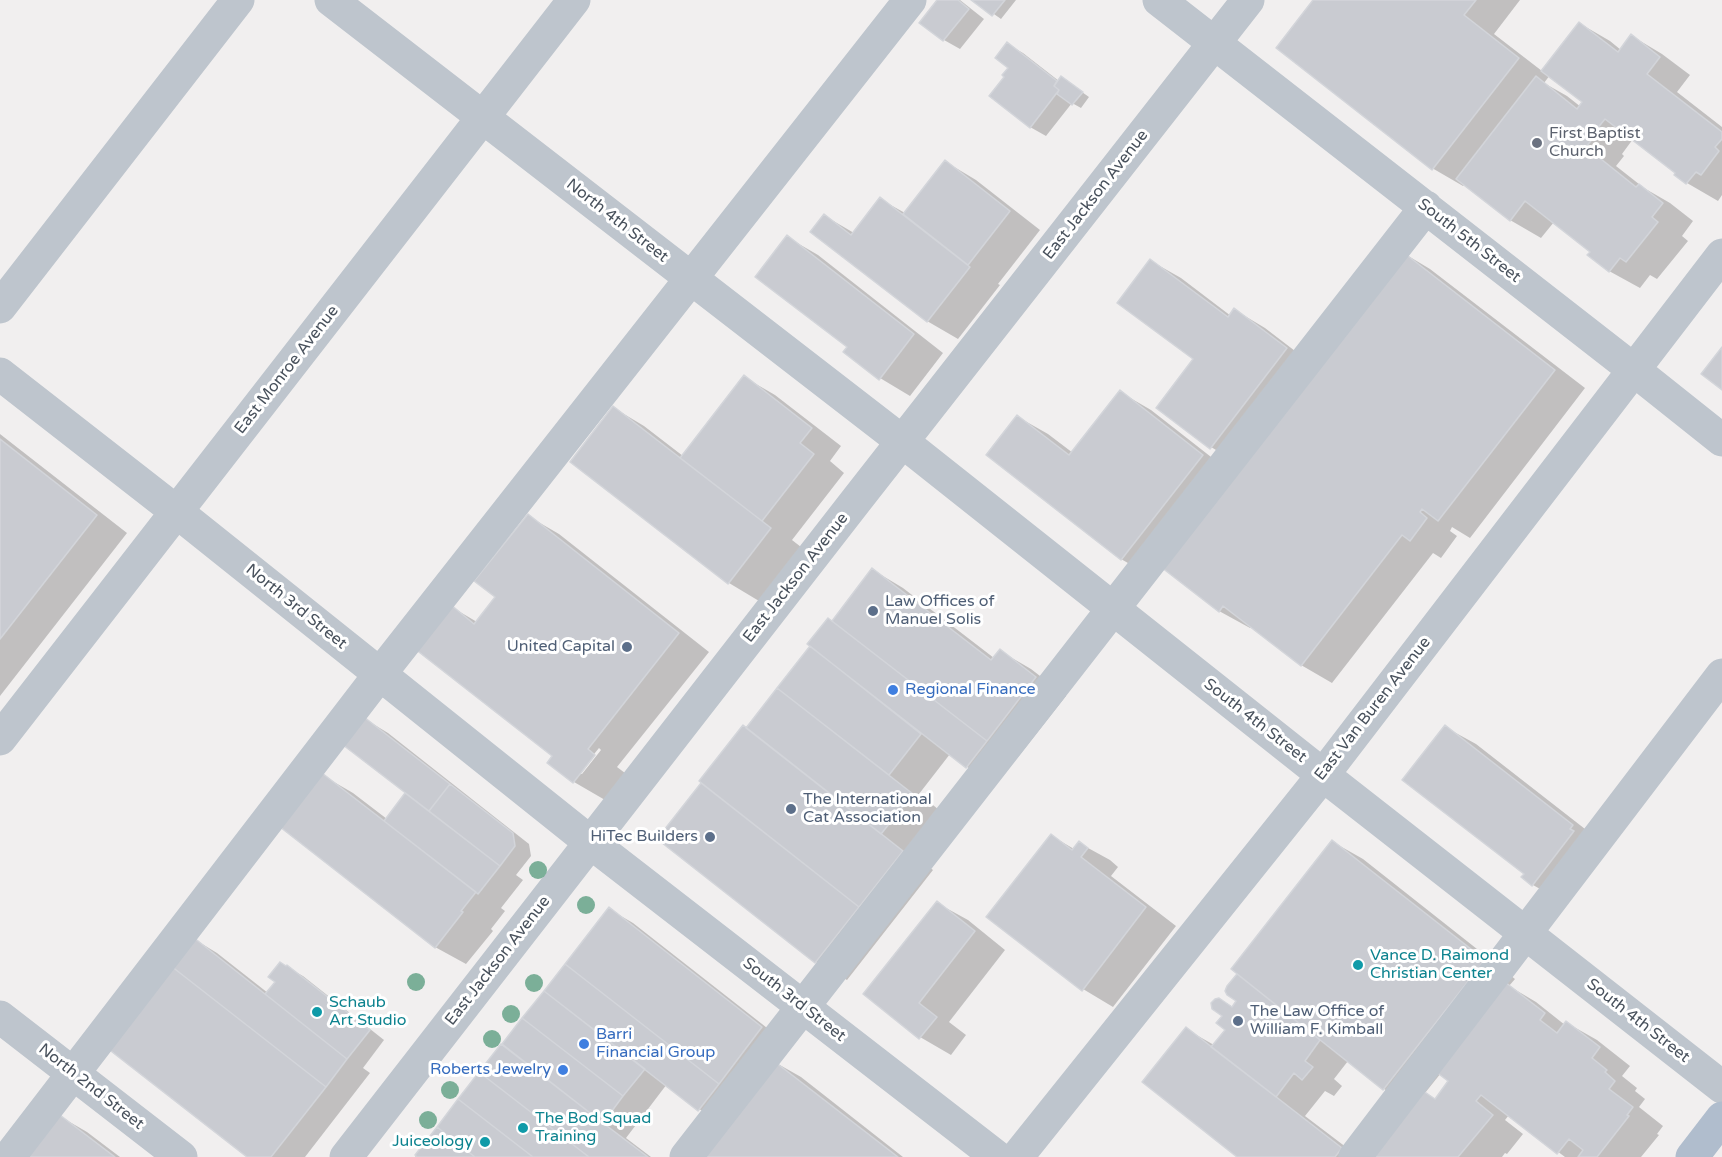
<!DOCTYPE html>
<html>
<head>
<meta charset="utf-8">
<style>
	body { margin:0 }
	canvas { display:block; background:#f1efef }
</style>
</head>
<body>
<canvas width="1722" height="1157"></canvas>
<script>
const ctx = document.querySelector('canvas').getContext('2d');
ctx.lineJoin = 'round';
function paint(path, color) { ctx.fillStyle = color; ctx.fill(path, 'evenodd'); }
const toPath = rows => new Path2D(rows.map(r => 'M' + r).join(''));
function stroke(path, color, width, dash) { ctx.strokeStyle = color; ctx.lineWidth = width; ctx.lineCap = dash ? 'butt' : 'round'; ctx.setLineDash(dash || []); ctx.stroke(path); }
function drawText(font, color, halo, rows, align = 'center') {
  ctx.font = font + ' "Varela Round",sans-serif'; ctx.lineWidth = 6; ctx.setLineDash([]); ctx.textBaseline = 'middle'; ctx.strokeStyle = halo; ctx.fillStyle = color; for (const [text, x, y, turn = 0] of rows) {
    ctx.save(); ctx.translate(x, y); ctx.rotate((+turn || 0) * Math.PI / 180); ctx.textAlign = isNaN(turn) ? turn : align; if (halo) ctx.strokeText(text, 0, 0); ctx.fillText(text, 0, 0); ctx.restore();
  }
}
const shadow = toPath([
	[939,0,960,0,984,19,960,49,944,40,921,22],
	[974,0,1016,0,1001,19],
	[1315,0,1520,0,1494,34,1542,71,1579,23,1610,41,1621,50,1632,36,1662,54,1690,75,1677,92,1722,127,1722,195,1718,201,1687,183,1676,174,1677,173,1633,139,1622,154,1624,156,1616,166,1644,188,1670,203,1693,221,1682,236,1688,241,1657,279,1650,275,1640,288,1609,271,1592,252,1554,222,1541,238,1510,220,1465,184,1463,186,1432,168],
	[1550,75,1584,102,1581,107,1567,96,1544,83],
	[1007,44,1023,53,1059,81,1062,78,1089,97,1081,108,1072,103,1046,136,1030,127,1006,77,1010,68],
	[946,162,976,180,1040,230,998,284,1000,285,958,339,927,321,825,216,854,233,880,199,905,213],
	[787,237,818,255,943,353,910,396,880,378],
	[1400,251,1430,269,1585,388,1470,538,1452,527,1450,531,1457,536,1441,558,1433,553,1332,683,1301,665,1252,626,1250,628,1219,611,1161,565,1152,577,1121,559,1018,417,1048,434,1073,453,1120,392,1151,410,1229,471,1236,462,1211,447,1195,359,1151,261,1181,278,1231,316,1235,310,1265,328,1312,364],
	[744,377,775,395,841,446,830,461,844,473,792,540,801,547,759,601,729,583,614,408,644,426,683,456],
	[0,434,127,533,0,696],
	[528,516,559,534,709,652,617,767,625,773,605,800,574,782,450,606,477,622,497,597],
	[599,748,601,750,582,774,578,774],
	[873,570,903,588,994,658,1000,651,1031,669,1066,696,1018,757,990,780,967,767,950,754,919,794,943,813,911,853,933,870,847,980,816,962,659,839],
	[365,719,388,733,529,844,531,856,516,875,523,880,501,908,505,911,491,929,493,931,466,964,435,947,322,775,353,793,387,819,407,792],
	[1445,727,1476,744,1603,843,1563,902,1533,885],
	[1052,836,1074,849,1079,843,1110,860,1118,867,1111,876,1176,926,1113,1007,1083,989],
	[1333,842,1363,859,1515,979,1509,986,1536,1002,1565,1025,1567,1023,1597,1040,1630,1066,1622,1076,1637,1088,1635,1091,1645,1099,1639,1107,1663,1126,1657,1134,1659,1135,1641,1157,1565,1157,1509,1115,1505,1120,1523,1134,1507,1154,1505,1153,1502,1157,1371,1157,1412,1105,1384,1089,1348,1061,1334,1079,1342,1086,1334,1096,1325,1091,1305,1116,1359,1157,1240,1157,1186,1029,1214,1045,1227,1029,1221,1000,1233,1007,1238,1001,1228,987],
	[1441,1073,1450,1081,1436,1100,1425,1093],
	[937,903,968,920,1005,950,949,1022,966,1035,951,1055,920,1037,865,994],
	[609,909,633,923,785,1042,771,1060,801,1077,903,1157,695,1157,722,1123,699,1109,667,1084,626,1138,651,1157,415,1157],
	[194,939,217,953,268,993,277,982,281,964,303,976,384,1040,363,1068,370,1073,305,1157,249,1157],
	[56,1114,87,1132,120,1157,24,1157]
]);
const building = toPath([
	[937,0,958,0,969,9,943,41,919,23,937,0],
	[971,0,1005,0,992,16,971,0],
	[1313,0,1476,0,1464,15,1519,58,1432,170,1276,48,1313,0],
	[1579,22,1618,52,1631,34,1660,57,1647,74,1722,132,1722,139,1715,147,1719,151,1701,175,1696,172,1686,184,1674,175,1675,173,1605,119,1592,135,1594,137,1586,147,1636,187,1639,184,1663,203,1652,217,1658,222,1626,262,1620,258,1609,272,1587,255,1590,252,1525,201,1510,221,1456,179,1536,76,1577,109,1582,102,1541,71,1579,22],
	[1007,42,1057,81,1054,86,1059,90,1030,128,989,96,1004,77,1002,75,1008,68,995,58,1007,42],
	[1061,76,1083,92,1072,105,1057,94,1059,90,1054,86,1061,76],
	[945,160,1010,211,968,265,903,214,945,160],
	[880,197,970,267,927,322,810,232,824,214,851,235,880,197],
	[787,235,914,334,879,380,843,352,847,347,755,277,787,235],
	[1399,249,1555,370,1438,521,1422,509,1420,512,1427,518,1410,541,1402,535,1301,666,1223,606,1219,612,1157,564,1399,249],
	[1150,259,1228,317,1234,308,1287,348,1210,449,1156,408,1193,359,1117,303,1150,259],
	[1722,347,1722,390,1701,374,1722,347],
	[744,375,812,428,800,443,814,454,762,521,680,458,744,375],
	[1120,390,1203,455,1121,560,986,455,1017,415,1069,455,1120,390],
	[613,406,771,528,728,584,570,462,613,406],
	[0,439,97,515,0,639,0,439],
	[528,514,679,633,588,749,595,755,573,783,547,763,552,756,415,649,450,604,474,624,495,597,474,581,528,514],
	[872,568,991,660,1000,649,1036,677,987,741,832,621,872,568],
	[828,618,987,741,966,768,807,644,828,618],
	[810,646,921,734,889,775,777,688,810,646],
	[777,688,913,794,881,834,746,728,777,688],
	[364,717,450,784,429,811,343,745,364,717],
	[743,725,903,851,859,907,699,781,743,725],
	[1445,725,1573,825,1570,829,1574,831,1532,886,1521,877,1524,874,1402,780,1445,725],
	[322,773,476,892,461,911,463,912,435,948,280,827,322,773],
	[701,783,859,907,815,963,657,839,701,783],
	[450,784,513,833,515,846,500,866,429,811,450,784],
	[405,793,500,866,478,894,384,821,405,793],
	[1051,834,1072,850,1079,841,1088,848,1081,857,1146,907,1082,991,986,917,1051,834],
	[1332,840,1485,960,1383,1090,1231,969,1332,840],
	[937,901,975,931,919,1003,937,1017,919,1039,863,994,937,901],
	[609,907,762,1027,719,1084,565,964,609,907],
	[193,937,347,1059,326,1087,171,966,193,937],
	[280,962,286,966,287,965,370,1030,347,1059,265,994,275,982,268,977,280,962],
	[565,964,719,1084,698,1111,544,991,565,964],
	[171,966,326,1087,271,1157,247,1157,107,1048,171,966],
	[1237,974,1320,1040,1305,1061,1313,1067,1302,1080,1294,1073,1276,1097,1211,1047,1225,1030,1216,1023,1222,1016,1212,1009,1211,1003,1215,999,1219,998,1232,1007,1236,1001,1227,995,1225,991,1227,986,1237,974],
	[1505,982,1545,1013,1540,1020,1557,1033,1566,1021,1600,1047,1592,1058,1607,1070,1605,1072,1615,1081,1609,1089,1633,1107,1627,1115,1629,1116,1597,1157,1578,1157,1583,1150,1569,1139,1557,1154,1481,1095,1476,1101,1493,1115,1458,1157,1369,1157,1422,1090,1435,1099,1448,1081,1436,1072,1505,982],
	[544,991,645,1069,623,1096,522,1018,544,991],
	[522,1018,623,1096,603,1123,502,1044,522,1018],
	[1186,1027,1342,1148,1335,1157,1237,1157,1142,1082,1186,1027],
	[501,1044,603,1123,648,1157,589,1157,479,1072,501,1044],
	[770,1058,898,1157,693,1157,770,1058],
	[479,1072,589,1157,533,1157,458,1099,479,1072],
	[458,1099,533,1157,475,1157,437,1127,458,1099],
	[56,1112,115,1157,22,1157,56,1112],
	[437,1127,475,1157,417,1157,415,1155,437,1127]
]);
const minor = toPath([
	[331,0,903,442,1323,775,1722,1087],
	[1159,0,1634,370,1722,440],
	[0,307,238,0],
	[0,374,177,512,590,842,997,1157],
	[0,739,574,0],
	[0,1017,181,1157],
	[9,1157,380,674,910,0],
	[346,1157,855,502,1248,0],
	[686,1157,1426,207],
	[1017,1157,1323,775,1722,255],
	[1355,1157,1722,675]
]);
const major = toPath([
	[1692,1157,1722,1118]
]);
const trees = [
	[538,870],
	[586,905],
	[416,982],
	[534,983],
	[511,1014],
	[492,1039],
	[450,1090],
	[428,1120]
];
const markers = [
	[1537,143,6,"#6b7280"],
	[873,611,6,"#5c6f8a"],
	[627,647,6,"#5c6f8a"],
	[893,690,6,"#3f7fe0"],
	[791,809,6,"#5c6f8a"],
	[710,837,6,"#5c6f8a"],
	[1358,965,6,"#0f9aa8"],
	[317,1012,6,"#0f9aa8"],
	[1238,1021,6,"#5c6f8a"],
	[584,1044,6,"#3f7fe0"],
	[563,1070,6,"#3f7fe0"],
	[523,1128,6,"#0f9aa8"],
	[485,1142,6,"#0f9aa8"]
];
const worshipNames = [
	["First Baptist",1549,134],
	["Church",1549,152]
];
const streetNames = [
	["East Jackson Avenue",1096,195,-52],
	["North 4th Street",617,221,38],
	["South 5th Street",1469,241,38],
	["East Monroe Avenue",287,370,-52],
	["East Jackson Avenue",796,578,-52],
	["North 3rd Street",296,607,39],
	["East Van Buren Avenue",1373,709,-52],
	["South 4th Street",1255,721,38],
	["East Jackson Avenue",498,961,-52],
	["South 3rd Street",794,1000,38],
	["South 4th Street",1638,1021,38],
	["North 2nd Street",91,1087,38]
];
const serviceNames = [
	["Law Offices of",885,602],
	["Manuel Solis",885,620],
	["United Capital",615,647,"right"],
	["The International",803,800],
	["Cat Association",803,818],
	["HiTec Builders",698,837,"right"],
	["The Law Office of",1250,1012],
	["William F. Kimball",1250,1030]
];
const shopNames = [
	["Regional Finance",905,690],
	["Barri",596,1035],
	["Financial Group",596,1053],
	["Roberts Jewelry",551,1070,"right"]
];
const cultureNames = [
	["Vance D. Raimond",1370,956],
	["Christian Center",1370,974],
	["Schaub",329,1003],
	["Art Studio",329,1021],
	["The Bod Squad",535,1119],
	["Training",535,1137],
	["Juiceology",473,1142,"right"]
];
paint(shadow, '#0003');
paint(building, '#c9cbd1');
stroke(building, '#d3d5da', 1.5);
stroke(minor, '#bec5cd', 33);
stroke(major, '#b0bdcd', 33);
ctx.fillStyle = '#7baf98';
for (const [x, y] of trees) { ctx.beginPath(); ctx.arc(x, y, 9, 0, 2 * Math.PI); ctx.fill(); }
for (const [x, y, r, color] of markers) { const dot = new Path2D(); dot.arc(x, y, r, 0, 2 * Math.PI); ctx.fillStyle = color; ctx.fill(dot); stroke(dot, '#fff', 2); }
drawText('16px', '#5b616d', '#fff', worshipNames, 'left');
drawText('16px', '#48515c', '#fff', streetNames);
drawText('16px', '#4e5e75', '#fff', serviceNames, 'left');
drawText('16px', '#366cbe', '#fff', shopNames, 'left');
drawText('16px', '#0d838f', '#fff', cultureNames, 'left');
</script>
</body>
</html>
